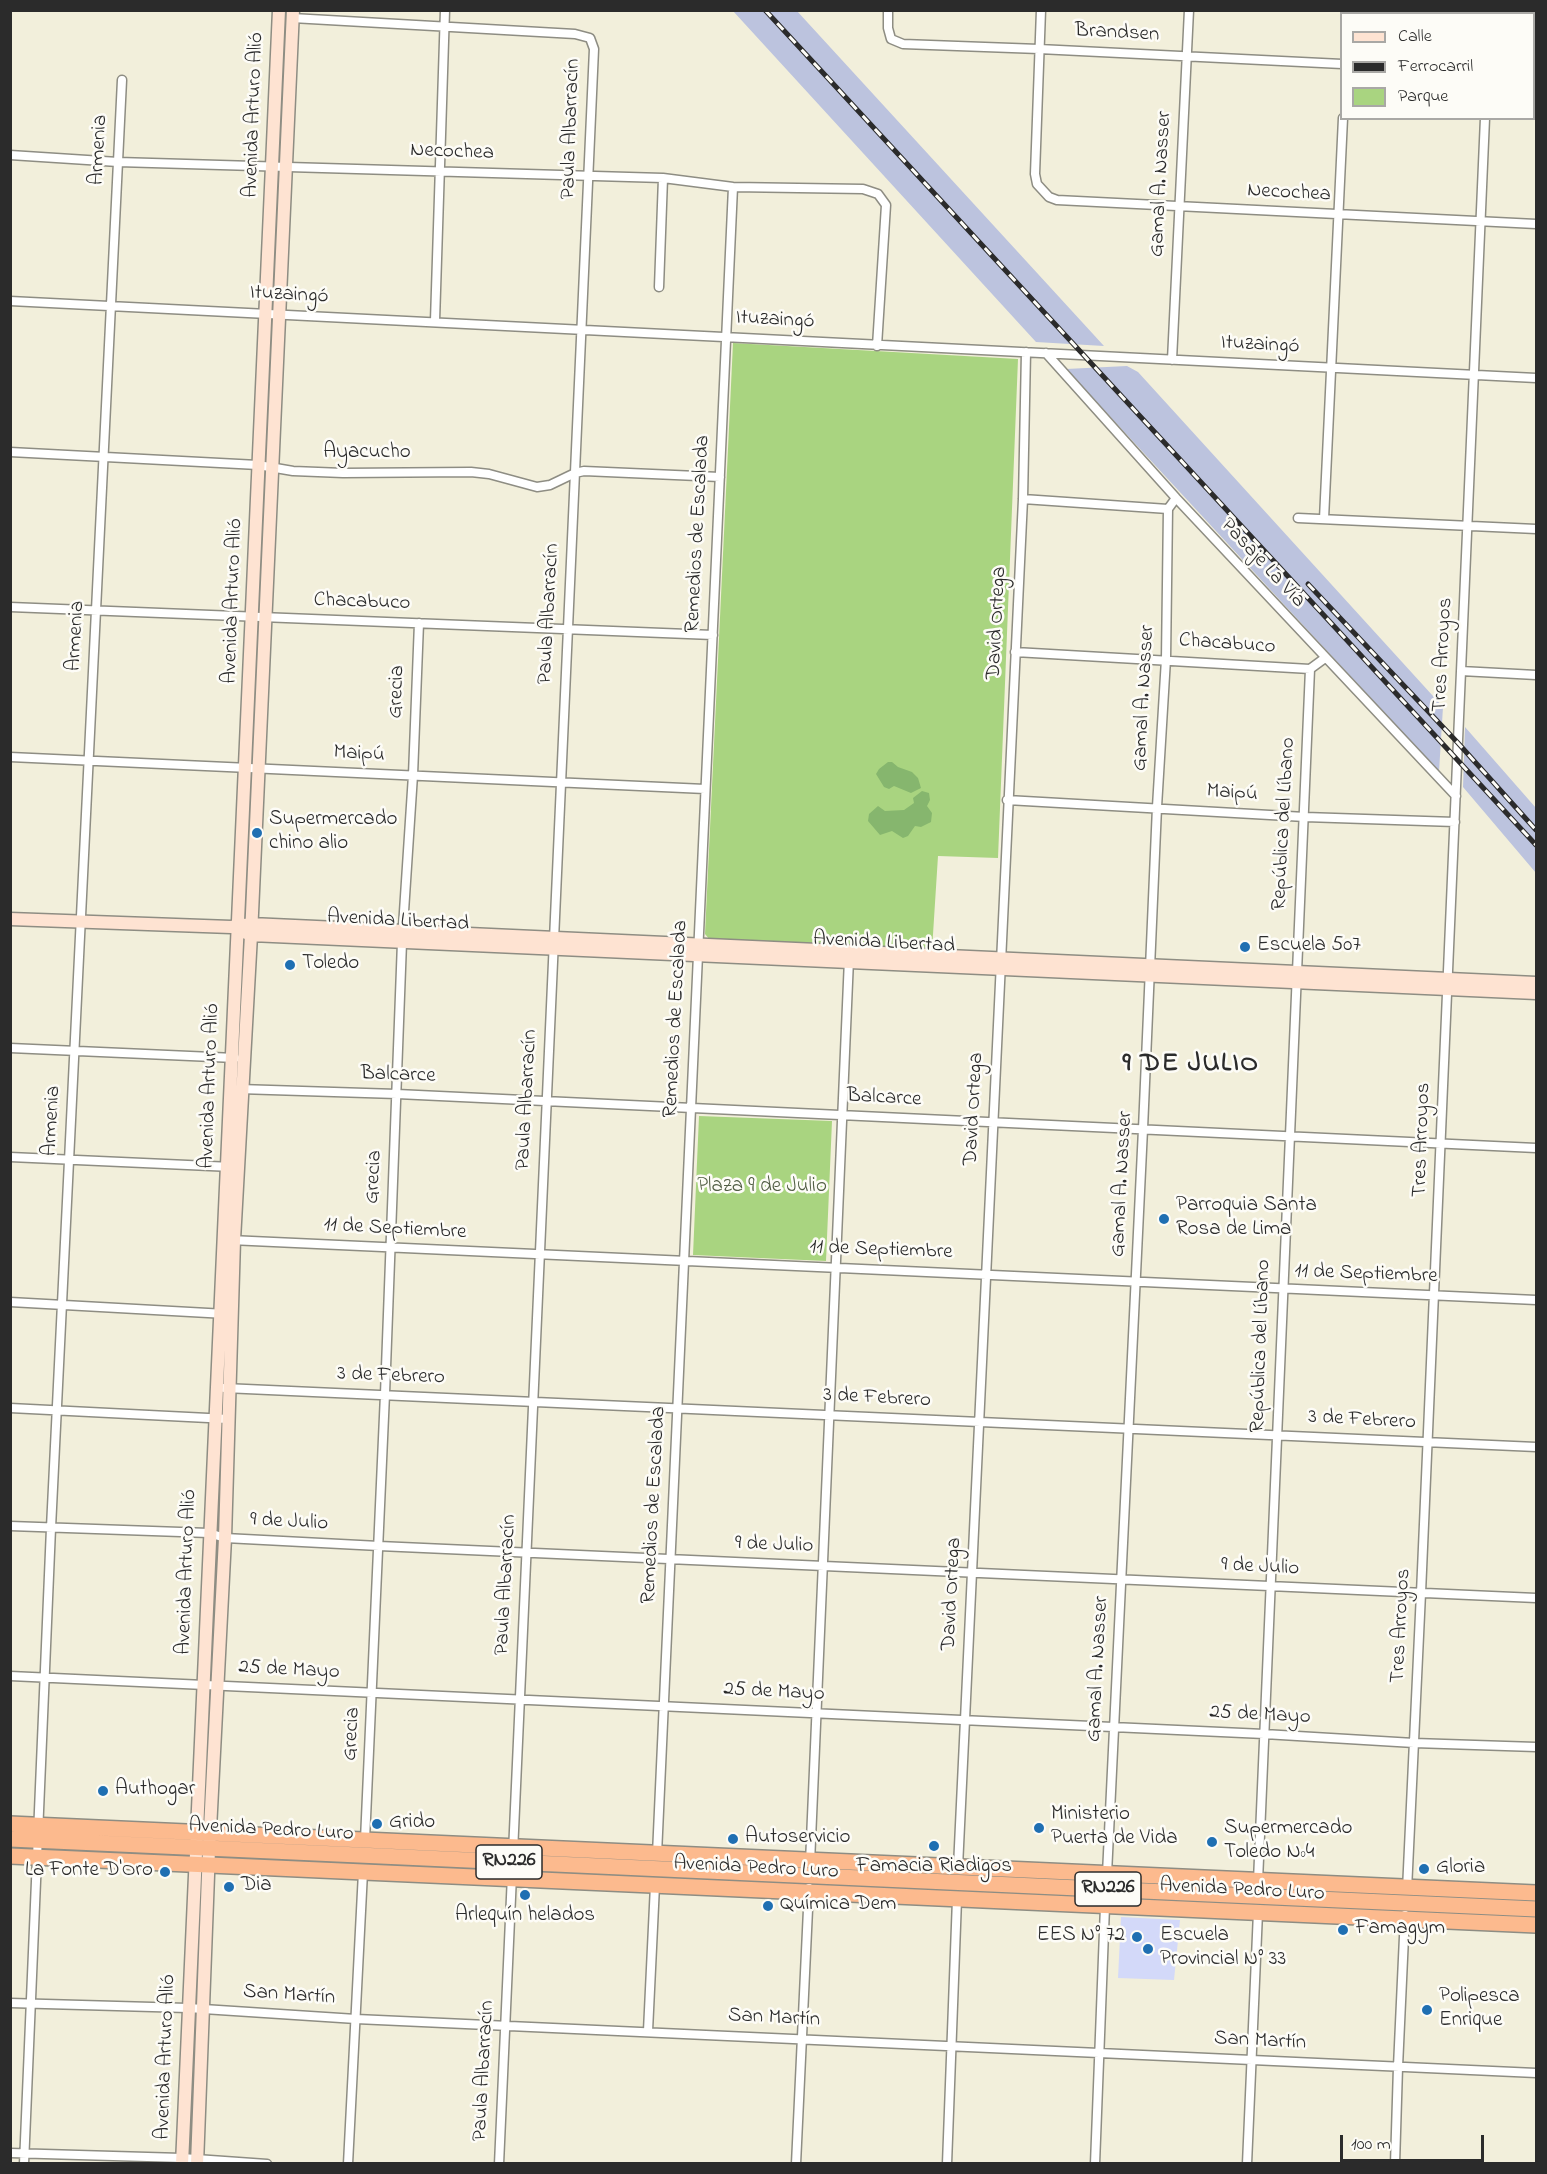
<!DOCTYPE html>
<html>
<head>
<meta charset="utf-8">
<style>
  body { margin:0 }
  #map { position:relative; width:1547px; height:2174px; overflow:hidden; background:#f2efdb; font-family:"Indie Flower",sans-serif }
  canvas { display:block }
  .frame { position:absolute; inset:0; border:12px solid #2b2b2b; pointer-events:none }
  .legend { position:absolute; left:1340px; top:12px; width:195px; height:108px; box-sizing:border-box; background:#fdfcf7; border:2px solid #a9a8a5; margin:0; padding:8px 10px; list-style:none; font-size:18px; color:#2b2b2b }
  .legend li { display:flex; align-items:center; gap:12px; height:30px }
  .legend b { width:30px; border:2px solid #a9a8a5 }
  .scale { position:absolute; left:1340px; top:2135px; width:144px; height:27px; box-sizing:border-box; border:3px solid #2b2b2b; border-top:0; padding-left:8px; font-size:18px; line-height:21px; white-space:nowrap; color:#2b2b2b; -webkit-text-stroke:4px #fdfcf7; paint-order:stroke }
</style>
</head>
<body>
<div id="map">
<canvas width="1547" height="2174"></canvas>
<div class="frame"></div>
<ul class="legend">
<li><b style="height:8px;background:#fee3d2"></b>Calle</li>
<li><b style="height:8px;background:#2b2b2b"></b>Ferrocarril</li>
<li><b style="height:16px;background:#a9d480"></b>Parque</li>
</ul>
<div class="scale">100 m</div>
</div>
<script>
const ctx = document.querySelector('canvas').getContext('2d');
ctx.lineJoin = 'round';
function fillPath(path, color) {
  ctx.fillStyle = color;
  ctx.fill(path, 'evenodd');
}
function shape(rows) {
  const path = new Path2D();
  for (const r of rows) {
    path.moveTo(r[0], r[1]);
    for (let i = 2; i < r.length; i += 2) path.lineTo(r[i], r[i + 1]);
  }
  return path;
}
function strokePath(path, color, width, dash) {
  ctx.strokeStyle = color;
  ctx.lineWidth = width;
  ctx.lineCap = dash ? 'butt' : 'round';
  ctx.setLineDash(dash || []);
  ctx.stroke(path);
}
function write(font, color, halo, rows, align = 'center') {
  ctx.font = font + ' "Indie Flower",sans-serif';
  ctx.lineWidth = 5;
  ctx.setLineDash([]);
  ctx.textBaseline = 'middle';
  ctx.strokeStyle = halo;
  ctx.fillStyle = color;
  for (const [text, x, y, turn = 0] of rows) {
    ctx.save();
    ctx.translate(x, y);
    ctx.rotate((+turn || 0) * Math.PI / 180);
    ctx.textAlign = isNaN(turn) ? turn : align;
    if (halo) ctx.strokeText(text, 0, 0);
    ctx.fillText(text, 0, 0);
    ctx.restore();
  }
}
fillPath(shape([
  [1121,1917,1180,1920,1174,1980,1118,1978]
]), '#d3d9f9');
fillPath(shape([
  [733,11,797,11,1104,346,1036,342],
  [1127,366,1138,372,1443,707,1439,772,1066,369],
  [1465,727,1536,808,1536,873,1463,787]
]), '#bcc3de');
fillPath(shape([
  [733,343,1018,359,998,858,938,856,932,950,710,940,705,934],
  [699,1116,832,1121,826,1261,693,1255]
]), '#a9d480');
fillPath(shape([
  [888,762,892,762,898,767,912,772,918,778,921,788,911,793,894,786,889,789,884,787,876,774,879,769],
  [922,791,929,793,930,800,927,806,932,813,931,822,921,827,915,826,908,836,903,838,892,831,880,835,868,821,869,814,878,806,885,811,904,810,914,803,913,798]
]), '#86b66e');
const street = shape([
  [888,10,888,28,891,39,903,44,1039,49,1342,64],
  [1041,10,1035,174,1037,184,1049,197,1057,200,1536,224],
  [1347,14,1347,10],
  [1490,14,1490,10],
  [292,18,575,34,590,38,594,49,499,2164],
  [10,155,118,162,663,178,733,187,863,189,878,194,886,205,877,346],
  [659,287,663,178],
  [10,301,1536,378],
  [435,321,445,10],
  [1046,353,1176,498,1456,796],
  [1172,360,1189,10],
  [10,452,258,465,293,471,343,473,471,472,489,474,537,487,550,485,575,473,584,471,720,477],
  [1023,499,1168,509],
  [1298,518,1536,529],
  [1324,519,1343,118],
  [10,607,713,635],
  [1015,652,1310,669,1325,658],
  [1461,671,1536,675],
  [10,757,705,789],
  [1007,800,1305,817,1455,822],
  [10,1048,235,1058],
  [239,1089,397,1094,1536,1148],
  [10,1157,232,1167],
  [230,1240,1536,1300],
  [10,1302,226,1314],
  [224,1388,1536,1447],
  [10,1408,228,1419],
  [10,1526,209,1533,225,1538,379,1546,1536,1598],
  [10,1676,1264,1734,1414,1743,1536,1747],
  [365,1840,385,1394,402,942,413,775,419,623],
  [657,1854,733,187],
  [810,1863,849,959],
  [958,1867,1023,499,1026,352],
  [1107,1874,1143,1129,1157,807,1166,659,1168,509,1176,498],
  [1258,1881,1310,669],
  [1407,1890,1421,1593,1485,118],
  [10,2003,188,2008,356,2019,1536,2073],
  [648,2031,655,1885],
  [10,2153,182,2158,267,2164],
  [24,2164,51,1528,122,80],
  [348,2164,363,1872],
  [796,2164,809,1888],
  [947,2164,957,1899],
  [1095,2164,1105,1906],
  [1247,2164,1258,1912],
  [1395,2164,1398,2067,1405,1915]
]);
const secondary = shape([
  [10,919,231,927,251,924,1536,983],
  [246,933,251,935,1536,993],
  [182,2164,279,10],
  [197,2164,209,1849,225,1538,234,1240,251,935,293,10]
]);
const highway = shape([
  [10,1824,1536,1893],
  [10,1839,1536,1909],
  [10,1856,1536,1925]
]);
strokePath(street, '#8e8d83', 11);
strokePath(secondary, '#8e8d83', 15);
strokePath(highway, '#8e8d83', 18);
strokePath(street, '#fff', 8);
strokePath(secondary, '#fee3d2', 12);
strokePath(highway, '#fcba8e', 15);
const rail = shape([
  [765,10,1536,845],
  [1308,584,1458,743,1536,830]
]);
strokePath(rail, '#2b2b2b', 5);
strokePath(rail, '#fdfcf7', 3, [9]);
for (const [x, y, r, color] of [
  [257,833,6,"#1f6fb2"],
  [1245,947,6,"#1f6fb2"],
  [290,965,6,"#1f6fb2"],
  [1164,1219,6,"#1f6fb2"],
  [103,1791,6,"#1f6fb2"],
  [377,1824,6,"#1f6fb2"],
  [1039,1828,6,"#1f6fb2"],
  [733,1839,6,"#1f6fb2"],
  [1212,1842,6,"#1f6fb2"],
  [934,1846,6,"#1f6fb2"],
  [1424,1869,6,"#1f6fb2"],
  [165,1872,6,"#1f6fb2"],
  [229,1887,6,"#1f6fb2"],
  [525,1895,6,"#1f6fb2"],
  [768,1906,6,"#1f6fb2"],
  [1343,1930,6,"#1f6fb2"],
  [1137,1937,6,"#1f6fb2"],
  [1148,1949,6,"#1f6fb2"],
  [1427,2010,6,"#1f6fb2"]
]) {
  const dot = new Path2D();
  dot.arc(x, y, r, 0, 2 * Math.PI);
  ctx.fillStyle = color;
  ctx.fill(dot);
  strokePath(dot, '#fdfcf7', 2);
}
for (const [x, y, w] of [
  [509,1862,66],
  [1108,1889,66]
]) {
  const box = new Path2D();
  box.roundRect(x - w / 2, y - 17, w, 34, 4.5);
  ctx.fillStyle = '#fdfcf7';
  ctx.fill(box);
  strokePath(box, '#2b2b2b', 1.5);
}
write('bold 20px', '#2b2b2b', null, [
  ["RN226",509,1862],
  ["RN226",1108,1889]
]);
write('21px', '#2b2b2b', '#fdfcf7', [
  ["Brandsen",1117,34,3],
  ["Avenida Arturo Alió",255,115,-88],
  ["Paula Albarracín",572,129,-88],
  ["Armenia",100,150,-87],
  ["Necochea",452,153,2],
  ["Gamal A. Nasser",1162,184,-87],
  ["Necochea",1289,194,3],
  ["Ituzaingó",289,296,3],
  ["Ituzaingó",775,321,3],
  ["Ituzaingó",1260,346,3],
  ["Ayacucho",367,454],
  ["Remedios de Escalada",699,534,-87],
  ["Pasaje La Vía",1262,564,47],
  ["Avenida Arturo Alió",234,601,-88],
  ["Chacabuco",362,603,2],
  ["Paula Albarracín",550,614,-87],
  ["David Ortega",998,623,-87],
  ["Armenia",77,636,-87],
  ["Chacabuco",1227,645,4],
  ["Tres Arroyos",1444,655,-87],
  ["Grecia",398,692,-88],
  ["Gamal A. Nasser",1145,698,-87],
  ["Maipú",359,755,3],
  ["Maipú",1232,794,4],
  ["República del Líbano",1285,824,-87],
  ["Avenida Libertad",398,922,3],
  ["Avenida Libertad",884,944,3],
  ["Remedios de Escalada",677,1019,-87],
  ["Balcarce",398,1076,2],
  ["Avenida Arturo Alió",211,1086,-88],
  ["Balcarce",884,1099,3],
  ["Paula Albarracín",528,1100,-87],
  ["David Ortega",975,1109,-87],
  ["Armenia",53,1121,-87],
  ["Tres Arroyos",1423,1140,-88],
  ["Grecia",375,1177,-87],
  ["Gamal A. Nasser",1123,1184,-87],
  ["11 de Septiembre",395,1230,3],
  ["11 de Septiembre",881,1251,2],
  ["11 de Septiembre",1366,1275,2],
  ["República del Líbano",1262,1346,-88],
  ["3 de Febrero",391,1377,2],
  ["3 de Febrero",877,1399,3],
  ["3 de Febrero",1362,1421,3],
  ["Remedios de Escalada",655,1505,-87],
  ["9 de Julio",289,1523,3],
  ["9 de Julio",774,1546,2],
  ["9 de Julio",1260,1568,3],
  ["Avenida Arturo Alió",188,1572,-88],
  ["Paula Albarracín",507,1585,-87],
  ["David Ortega",953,1594,-87],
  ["Tres Arroyos",1402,1626,-87],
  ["Gamal A. Nasser",1099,1669,-87],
  ["25 de Mayo",289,1671,3],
  ["25 de Mayo",774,1693,3],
  ["25 de Mayo",1260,1716,3],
  ["Grecia",353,1734,-87],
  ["Avenida Pedro Luro",271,1831,3],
  ["Avenida Pedro Luro",756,1869,3],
  ["Avenida Pedro Luro",1242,1891,3],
  ["San Martín",289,1996,4],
  ["San Martín",774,2019,3],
  ["San Martín",1260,2042,3],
  ["Avenida Arturo Alió",167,2057,-88],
  ["Paula Albarracín",485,2071,-87]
]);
write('21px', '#2b2b2b', '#fdfcf7', [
  ["Supermercado",269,821],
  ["chino alio",269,845],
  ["Escuela 507",1257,947],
  ["Toledo",302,965],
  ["Parroquia Santa",1176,1207],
  ["Rosa de Lima",1176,1231],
  ["Authogar",115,1791],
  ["Ministerio",1051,1816],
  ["Puerta de Vida",1051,1840],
  ["Grido",389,1824],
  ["Supermercado",1224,1830],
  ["Toledo Nº4",1224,1854],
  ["Autoservicio",745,1839],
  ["Famacia Riadigos",934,1868,"center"],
  ["Gloria",1436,1869],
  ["La Fonte D'Oro",153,1872,"right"],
  ["Dia",241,1887],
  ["Química Dem",780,1906],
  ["Arlequín helados",525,1917,"center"],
  ["Famagym",1355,1930],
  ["EES N° 72",1125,1937,"right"],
  ["Escuela",1160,1937],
  ["Provincial N° 33",1160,1961],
  ["Polipesca",1439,1998],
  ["Enrique",1439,2022]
], 'left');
write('21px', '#515e44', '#fdfcf7', [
  ["Plaza 9 de Julio",762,1188]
]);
ctx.letterSpacing = '1.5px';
write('bold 27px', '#2b2b2b', '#fdfcf7', [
  ["9 DE JULIO",1191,1066]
]);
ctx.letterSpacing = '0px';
</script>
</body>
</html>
